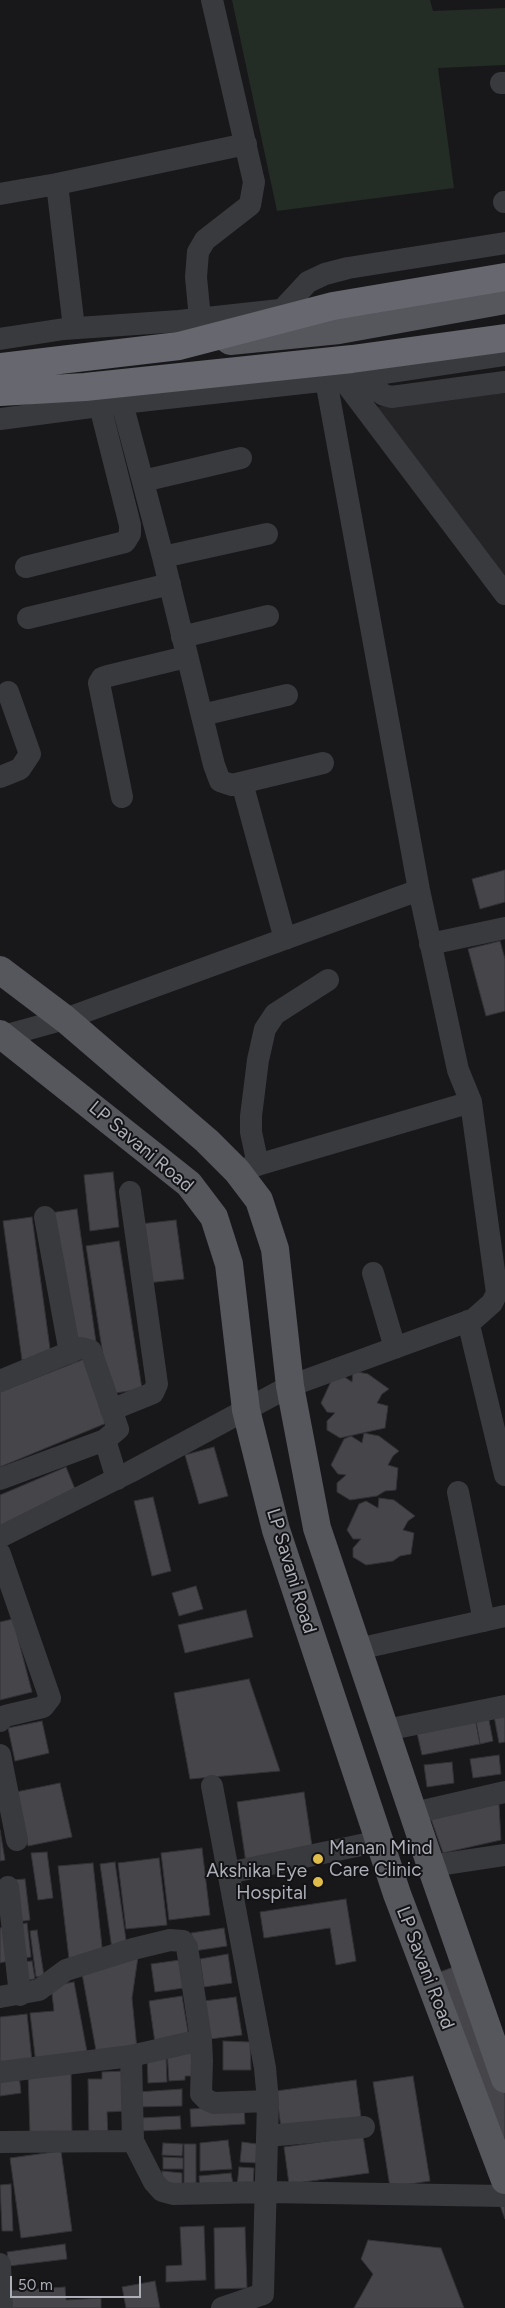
<!DOCTYPE html>
<html>
<head>
<meta charset="utf-8">
<style>
  body { margin:0 }
  #map { position:relative; width:505px; height:2308px; overflow:hidden; background:#18181a; font-family:Figtree,sans-serif }
  canvas { display:block }
  .scale { position:absolute; left:10px; top:2276px; width:131px; height:22px; box-sizing:border-box; border:2px solid #acaeb8; border-top:0; padding-left:6px; font-size:15px; line-height:18px; white-space:nowrap; color:#acaeb8; -webkit-text-stroke:4px #131315; paint-order:stroke }
</style>
</head>
<body>
<div id="map">
<canvas width="505" height="2308"></canvas>
<div class="scale">50 m</div>
</div>
<script>
const ctx = document.querySelector('canvas').getContext('2d');
ctx.lineJoin = 'round';
function fillPath(path, color) {
  ctx.fillStyle = color;
  ctx.fill(path, 'evenodd');
}
function shape(rows) {
  const path = new Path2D();
  for (const r of rows) {
    path.moveTo(r[0], r[1]);
    for (let i = 2; i < r.length; i += 2) path.lineTo(r[i], r[i + 1]);
  }
  return path;
}
function strokePath(path, color, width, dash) {
  ctx.strokeStyle = color;
  ctx.lineWidth = width;
  ctx.lineCap = dash ? 'butt' : 'round';
  ctx.setLineDash(dash || []);
  ctx.stroke(path);
}
function write(font, color, halo, rows, align = 'center') {
  ctx.font = font + ' Figtree,sans-serif';
  ctx.lineWidth = 4;
  ctx.setLineDash([]);
  ctx.textBaseline = 'middle';
  ctx.strokeStyle = halo;
  ctx.fillStyle = color;
  for (const [text, x, y, turn = 0] of rows) {
    ctx.save();
    ctx.translate(x, y);
    ctx.rotate((+turn || 0) * Math.PI / 180);
    ctx.textAlign = isNaN(turn) ? turn : align;
    if (halo) ctx.strokeText(text, 0, 0);
    ctx.fillText(text, 0, 0);
    ctx.restore();
  }
}
fillPath(shape([
  [505,393,505,594,365,408]
]), '#242427');
fillPath(shape([
  [232,0,430,0,433,11,505,8,505,65,438,68,454,188,277,211]
]), '#242c26');
const building = shape([
  [505,870,505,902,480,909,472,879,505,870],
  [500,941,505,959,505,1011,486,1016,468,949,500,941],
  [113,1172,119,1227,90,1231,84,1175,113,1172],
  [77,1209,96,1342,70,1346,50,1213,77,1209],
  [32,1217,51,1356,22,1360,3,1221,32,1217],
  [176,1220,184,1279,147,1283,140,1224,176,1220],
  [119,1241,142,1389,109,1394,86,1246,119,1241],
  [84,1359,109,1422,0,1467,0,1392,84,1359],
  [353,1371,368,1374,389,1389,382,1394,377,1403,388,1406,385,1428,340,1438,327,1430,327,1421,335,1413,327,1412,321,1403,333,1377,340,1374,352,1382,353,1371],
  [364,1433,379,1436,399,1451,393,1456,388,1465,398,1468,396,1490,385,1491,377,1496,350,1500,337,1492,337,1483,346,1475,338,1474,331,1465,344,1439,351,1436,362,1443,364,1433],
  [214,1447,228,1496,199,1504,185,1455,214,1447],
  [66,1467,77,1494,0,1527,0,1495,66,1467],
  [153,1497,171,1571,152,1576,134,1501,153,1497],
  [379,1498,394,1500,415,1516,408,1521,403,1530,414,1533,411,1554,400,1556,393,1561,366,1565,353,1557,353,1548,361,1539,353,1539,347,1530,359,1504,366,1501,378,1508,379,1498],
  [196,1586,203,1609,179,1616,172,1593,196,1586],
  [246,1610,253,1637,185,1653,178,1625,246,1610],
  [13,1619,32,1692,0,1700,0,1622,13,1619],
  [249,1679,280,1771,190,1779,174,1693,249,1679],
  [488,1715,493,1741,480,1744,475,1718,488,1715],
  [494,1716,505,1716,505,1742,499,1743,494,1716],
  [42,1721,49,1753,15,1761,8,1728,42,1721],
  [476,1721,480,1744,422,1755,417,1733,476,1721],
  [499,1755,501,1774,473,1778,470,1759,499,1755],
  [452,1762,454,1783,427,1787,424,1765,452,1762],
  [60,1783,72,1837,28,1846,16,1792,60,1783],
  [304,1792,313,1853,246,1863,237,1802,304,1792],
  [497,1802,499,1805,501,1840,443,1853,431,1819,497,1802],
  [0,1830,5,1860,0,1861,0,1830],
  [202,1848,210,1915,169,1920,161,1853,202,1848],
  [47,1852,53,1898,38,1900,31,1853,47,1852],
  [159,1858,167,1925,126,1929,118,1863,159,1858],
  [115,1862,127,1947,112,1949,100,1864,115,1862],
  [93,1863,103,1956,69,1959,58,1866,93,1863],
  [25,1879,30,1920,17,1922,12,1880,25,1879],
  [346,1899,356,1961,336,1965,330,1928,264,1938,260,1912,346,1899],
  [27,1923,31,1957,21,1958,17,1925,27,1923],
  [5,1927,12,1960,0,1963,0,1928,5,1927],
  [224,1928,227,1946,194,1951,191,1933,224,1928],
  [37,1930,44,1976,36,1977,30,1931,37,1930],
  [228,1954,232,1983,204,1987,200,1959,228,1954],
  [138,1957,132,1998,137,2049,97,2056,81,1968,138,1957],
  [180,1960,184,1988,155,1992,151,1964,180,1960],
  [472,1960,505,2048,505,2219,416,1981,472,1960],
  [32,1961,35,1979,26,1980,23,1962,32,1961],
  [74,1982,88,2057,36,2064,30,2013,54,2011,51,1986,74,1982],
  [182,1996,189,2038,155,2043,149,2001,182,1996],
  [236,1997,242,2035,210,2039,204,2001,236,1997],
  [27,2014,32,2061,0,2064,0,2017,27,2014],
  [223,2041,250,2042,251,2070,223,2070,223,2041],
  [196,2049,198,2076,185,2076,185,2080,169,2081,167,2050,196,2049],
  [147,2055,166,2055,167,2082,148,2083,147,2055],
  [71,2070,72,2133,30,2134,28,2072,71,2070],
  [125,2071,126,2111,107,2112,108,2137,89,2138,88,2079,102,2079,102,2072,125,2071],
  [19,2074,21,2093,0,2096,0,2076,19,2074],
  [413,2076,430,2181,390,2187,373,2082,413,2076],
  [356,2080,361,2117,281,2128,276,2091,356,2080],
  [182,2089,182,2106,138,2107,137,2092,182,2089],
  [244,2106,245,2124,191,2127,190,2109,244,2106],
  [180,2116,181,2129,141,2131,140,2118,180,2116],
  [363,2136,369,2173,289,2184,284,2147,363,2136],
  [228,2140,232,2169,200,2171,200,2143,228,2140],
  [242,2142,257,2144,256,2163,240,2162,242,2142],
  [163,2143,183,2144,182,2156,162,2155,163,2143],
  [184,2144,196,2144,196,2188,184,2188,184,2144],
  [61,2151,72,2231,21,2238,10,2158,61,2151],
  [163,2157,183,2158,183,2169,163,2169,163,2157],
  [239,2167,254,2168,253,2188,237,2187,239,2167],
  [162,2171,182,2173,182,2188,162,2187,162,2171],
  [231,2173,234,2189,200,2190,199,2176,231,2173],
  [11,2184,13,2231,2,2231,0,2185,11,2184],
  [204,2226,206,2280,166,2282,166,2266,182,2265,180,2227,204,2226],
  [245,2227,247,2288,215,2289,214,2228,245,2227],
  [368,2240,441,2248,464,2308,354,2308,373,2274,361,2259,368,2240],
  [65,2244,67,2259,9,2266,7,2252,65,2244],
  [155,2281,160,2308,126,2308,122,2287,155,2281],
  [65,2287,66,2300,101,2298,101,2308,11,2308,9,2291,65,2287]
]);
fillPath(building, '#45454a');
strokePath(building, '#333236', 1);
strokePath(shape([
  [501,83,505,83],
  [57,184,74,328],
  [0,194,57,184,246,144],
  [504,202,505,202],
  [282,310,308,282,325,274,348,268,505,243],
  [200,319,196,277,198,252,205,240,250,205,254,182,212,0],
  [0,339,64,329,179,321,280,310],
  [357,377,384,395,391,397,505,382],
  [342,378,505,594],
  [326,380,419,890],
  [122,403,163,557,214,765,220,781,232,785,323,763],
  [0,419,122,403,357,377,505,355],
  [143,481,241,458],
  [163,557,267,534],
  [26,567,125,542,130,534,130,525,100,406],
  [28,618,170,584],
  [182,637,268,616],
  [202,715,287,695],
  [0,777,20,769,30,754,8,692],
  [242,783,285,939],
  [122,797,99,683,102,678,108,676,186,657],
  [430,944,505,928],
  [0,1037,65,1019,419,890,458,1070,471,1102,497,1293,492,1303,474,1319,290,1386,130,1472,0,1537],
  [258,1165,251,1132,251,1116,258,1060,265,1029,275,1014,328,980],
  [237,1171,471,1102],
  [45,1217,70,1353],
  [373,1273,395,1348],
  [468,1321,505,1475],
  [0,1381,80,1348,85,1349,91,1351,118,1429,105,1440,0,1479],
  [111,1410,153,1393,157,1384,130,1192],
  [105,1440,117,1479],
  [458,1492,484,1621],
  [0,1554,50,1698,43,1707,5,1716,0,1721],
  [358,1649,505,1616],
  [386,1730,505,1706],
  [0,1755,17,1840],
  [212,1786,265,2068,268,2101,263,2294,222,2308],
  [414,1813,505,1792],
  [431,1866,505,1855],
  [228,1873,380,1841],
  [8,1887,20,1995],
  [0,1997,39,1990,66,1970,133,1949,170,1940,183,1941,187,1947,201,2040,202,2061,201,2094,207,2100,214,2103,268,2101],
  [0,2072,131,2056,201,2040],
  [268,2136,364,2127],
  [133,2141,154,2182,162,2191,173,2194,266,2192,505,2196],
  [0,2142,133,2141,131,2056],
  [0,2264,2,2308]
]), '#393a3e', 22);
strokePath(shape([
  [230,341,339,330,505,300],
  [0,970,65,1019,207,1141,237,1171,259,1200,275,1249,290,1386,317,1528,431,1866,505,2079],
  [0,1034,189,1184,214,1217,229,1264,246,1410,276,1530,397,1894,505,2180]
]), '#56575d', 28);
strokePath(shape([
  [0,367,179,346,333,306,505,277],
  [0,392,85,387,352,359,505,338]
]), '#66676f', 28);
for (const [x, y, r, color] of [
  [318,1859,6,"#e0bc4a"],
  [318,1882,6,"#e0bc4a"]
]) {
  const dot = new Path2D();
  dot.arc(x, y, r, 0, 2 * Math.PI);
  ctx.fillStyle = color;
  ctx.fill(dot);
  strokePath(dot, '#131315', 2);
}
write('19px', '#acaeb8', '#131315', [
  ["LP Savani Road",141,1147,40],
  ["LP Savani Road",291,1571,73],
  ["LP Savani Road",425,1968,69]
]);
write('19px', '#acaeb8', '#131315', [
  ["Manan Mind",329,1848],
  ["Care Clinic",329,1870],
  ["Akshika Eye",307,1871,"right"],
  ["Hospital",307,1893,"right"]
], 'left');
</script>
</body>
</html>
